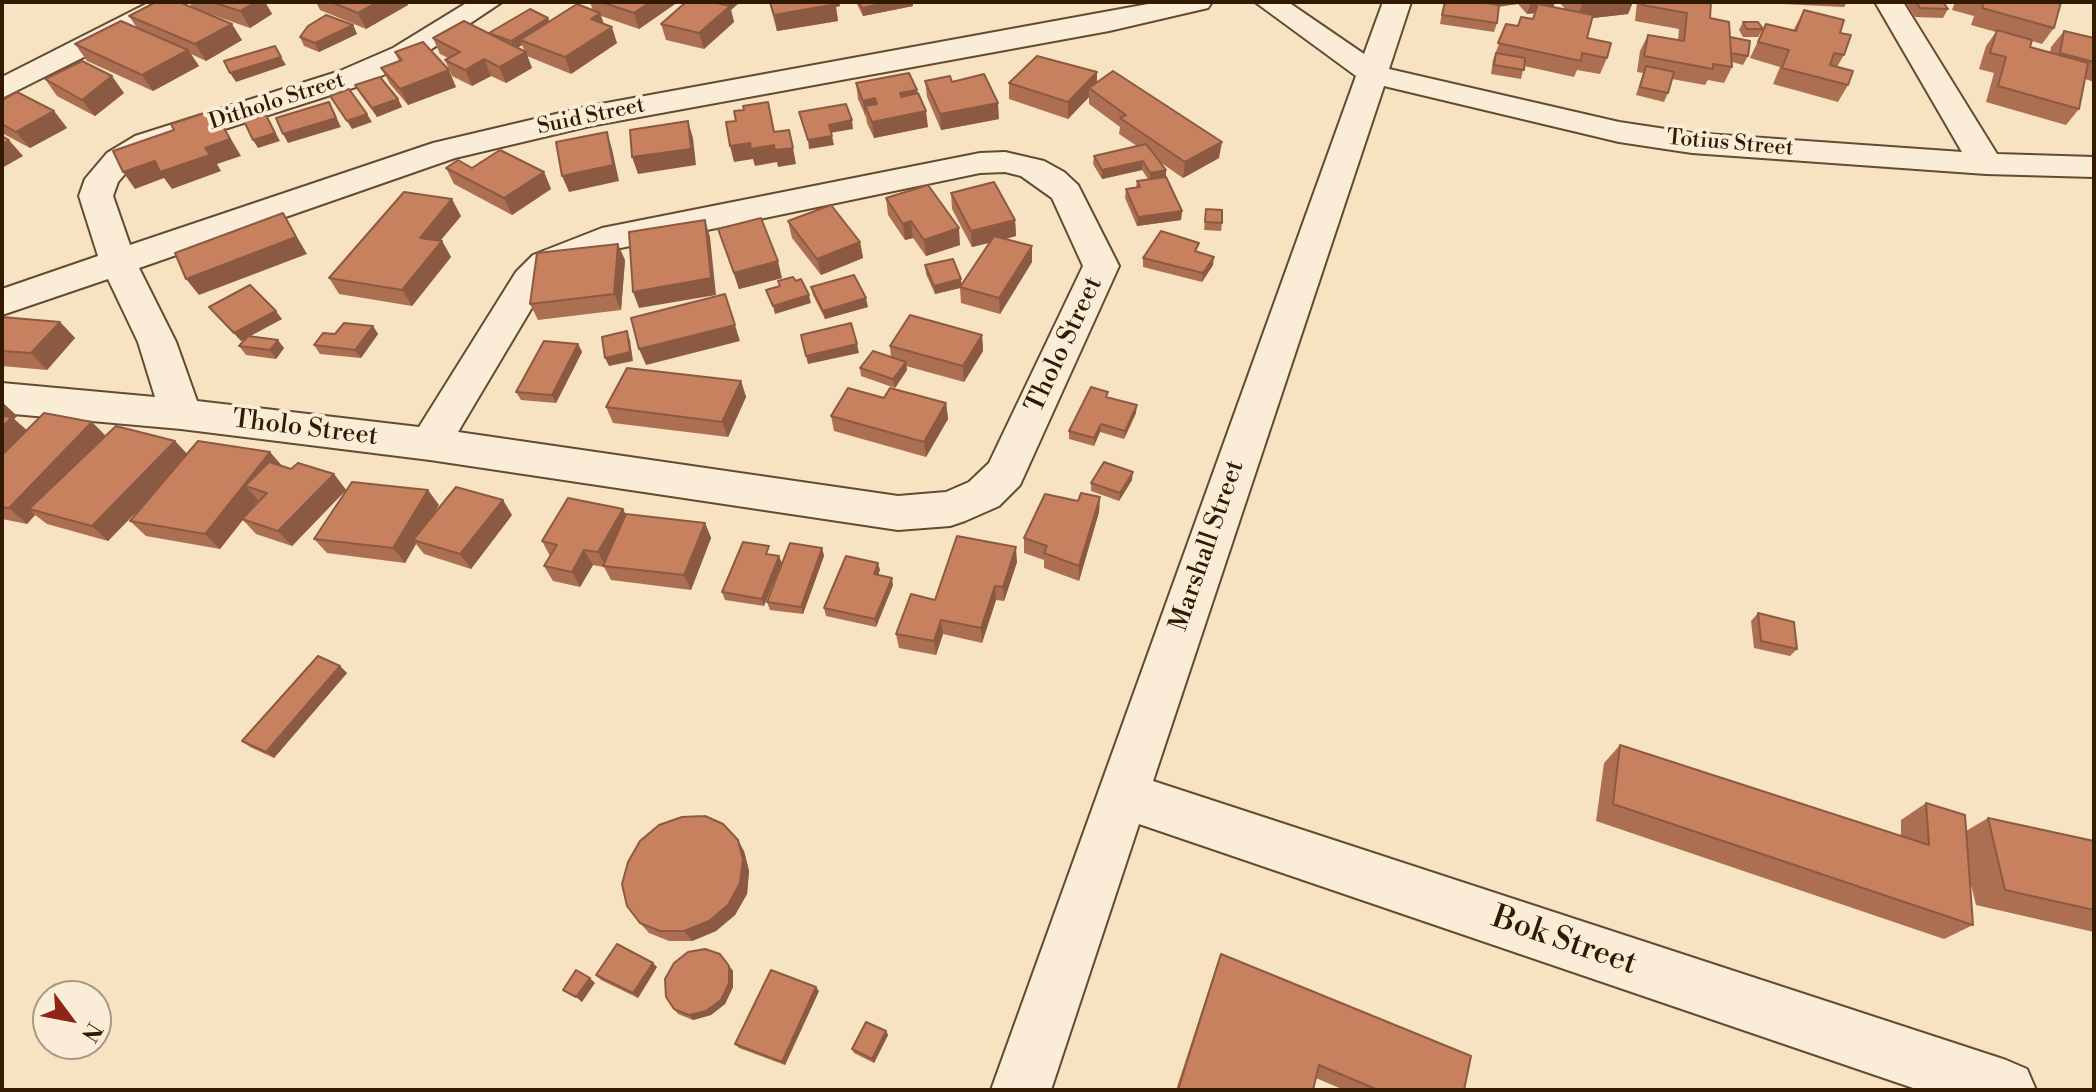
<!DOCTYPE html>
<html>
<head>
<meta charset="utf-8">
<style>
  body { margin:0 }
  #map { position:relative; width:2096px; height:1092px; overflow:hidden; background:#f7e2c2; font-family:"Libre Bodoni",serif }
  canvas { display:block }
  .frame { position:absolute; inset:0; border:4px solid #311a00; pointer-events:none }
  .north { position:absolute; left:32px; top:980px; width:80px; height:80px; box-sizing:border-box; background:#faecd7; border:2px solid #aa9881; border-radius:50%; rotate:122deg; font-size:22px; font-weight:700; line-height:32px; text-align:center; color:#311a00 }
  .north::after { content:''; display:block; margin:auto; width:28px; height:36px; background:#8f2418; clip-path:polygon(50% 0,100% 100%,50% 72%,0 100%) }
</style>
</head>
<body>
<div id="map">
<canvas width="2096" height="1092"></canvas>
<div class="frame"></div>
<div class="north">N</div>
</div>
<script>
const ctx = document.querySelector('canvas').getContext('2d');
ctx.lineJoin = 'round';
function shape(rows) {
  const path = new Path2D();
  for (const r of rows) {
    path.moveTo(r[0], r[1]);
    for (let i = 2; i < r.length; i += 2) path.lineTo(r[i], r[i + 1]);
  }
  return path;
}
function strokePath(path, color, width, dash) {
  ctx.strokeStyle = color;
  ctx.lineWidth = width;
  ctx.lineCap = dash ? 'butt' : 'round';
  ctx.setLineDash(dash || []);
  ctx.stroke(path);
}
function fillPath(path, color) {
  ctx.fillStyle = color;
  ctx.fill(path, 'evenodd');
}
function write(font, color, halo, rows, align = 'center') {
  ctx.font = font + ' "Libre Bodoni",serif';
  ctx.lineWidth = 8;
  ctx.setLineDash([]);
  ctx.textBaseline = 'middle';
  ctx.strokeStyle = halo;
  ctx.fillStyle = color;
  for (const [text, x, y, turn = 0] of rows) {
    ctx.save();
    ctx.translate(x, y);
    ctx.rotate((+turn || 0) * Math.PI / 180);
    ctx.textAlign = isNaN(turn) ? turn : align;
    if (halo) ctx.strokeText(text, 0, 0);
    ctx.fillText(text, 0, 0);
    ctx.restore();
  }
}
const minor = shape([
  [150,2,186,2,182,8,2,98,2,77,150,2],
  [468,2,502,2,415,60,362,85,159,150,131,167,118,182,113,196,130,245,433,143,590,106,1159,2,1212,2,1208,8,1109,31,590,126,455,158,139,268,176,342,197,401,419,427,516,272,533,255,602,228,980,153,1005,152,1044,161,1064,172,1078,185,1119,266,1020,485,999,506,965,521,950,526,898,530,430,460,181,429,2,413,2,383,155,397,138,342,108,279,2,315,2,289,98,256,79,196,85,179,107,153,135,136,340,71,393,48,468,2],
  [1005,172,1021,176,1052,198,1083,266,989,463,969,482,946,492,898,496,458,432,543,289,559,271,611,250,980,173,1005,172],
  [1255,2,1288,2,1364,54,1383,2,1411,2,1389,69,1619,122,1692,133,1962,152,1875,2,1903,2,1997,154,2094,157,2094,177,1986,174,1692,153,1619,142,1384,86,1153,781,2006,1060,2027,1069,2036,1090,1919,1090,1139,824,1051,1090,991,1090,1356,76,1255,2]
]);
strokePath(minor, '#624c30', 4);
fillPath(minor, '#faecd7');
fillPath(shape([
  [189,2,265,2,272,14,250,28,204,12,242,40,206,61,191,54,199,66,153,91,87,61,75,44,137,28,129,16,192,7],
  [316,2,407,2,408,5,366,29,320,10],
  [590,2,675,2,675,4,639,29,601,16,604,24,617,43,571,74,527,56,532,68,506,83,491,76,472,86,452,76,445,60,448,58,440,54,433,38,489,34,548,18,549,22,593,11],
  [522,45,525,52,517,48],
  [686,2,740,2,731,10,734,22,704,49,666,40,661,24],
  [769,2,839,2,840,6,836,7,838,21,777,31],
  [856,2,912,2,913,6,863,16],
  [1444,2,1495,5,1493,2,1555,2,1553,7,1566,10,1559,2,1633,2,1628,14,1592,18,1587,38,1607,58,1600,74,1577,70,1574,77,1524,66,1521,79,1491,74,1493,60,1506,24,1518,26,1533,19,1535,13,1527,14,1518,4,1499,6,1497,23,1494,32,1440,24],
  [1637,2,1711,2,1710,18,1730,37,1748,56,1743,65,1732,62,1732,67,1724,83,1708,80,1705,85,1672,79,1668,93,1664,102,1636,95,1643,73,1637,72,1640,51,1648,35,1678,40,1679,29,1635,21],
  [1783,2,1847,2,1844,7,1783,4],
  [1909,2,1943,2,1948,9,1943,18,1915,17,1907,5],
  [1955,2,2061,2,2054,28,2042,44,2032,41,2030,47,2050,53,2051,47,2064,31,2094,38,2094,82,2085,79,2079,109,2066,125,1986,102,1994,73,1979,69,1986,46,1996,32,1971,25,1974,16,1952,10],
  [1804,10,1840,33,1844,55,1837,67,1848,85,1838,102,1773,84,1780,67,1750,58,1766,24,1793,31],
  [1743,22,1763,29,1758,37,1743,37,1739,30],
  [353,25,357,34,319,52,304,46,300,37],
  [395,52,456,87,408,105,390,84,381,68,399,61],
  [45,79,124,93,95,116,57,96],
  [925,81,952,82,999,119,941,130,927,97],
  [1097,82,1219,158,1183,178,1160,162,1182,211,1181,220,1137,226,1125,198,1126,189,1136,188,1137,181,1148,179,1142,170,1102,179,1093,164,1094,156,1137,146,1119,134,1120,127,1089,104,1089,97,1068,119,1009,99,1009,83],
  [856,83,917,93,928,127,874,138,867,123,866,117,858,99],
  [355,85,398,99,402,107,377,117,360,94],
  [2,100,54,111,67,128,30,148,2,133],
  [446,168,472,168,544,172,551,189,512,215,454,184],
  [951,193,1015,220,1016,236,1006,239,1032,246,1032,262,1000,314,961,303,960,288,935,294,926,274,925,265,962,284,989,243,972,247,952,209],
  [886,198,960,245,926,256,913,238,905,240,888,215],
  [1206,209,1222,223,1221,231,1204,230],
  [461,216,440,241,442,241,451,257,412,306,339,294,329,278],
  [788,221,860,242,863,258,821,275,792,238],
  [718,229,782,278,739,289],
  [1198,252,1213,265,1202,282,1143,267,1143,258],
  [625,260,621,310,538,320,530,304],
  [811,287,868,307,825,319,813,295],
  [209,307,282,319,250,336,284,348,276,359,246,355,239,346,245,339,241,341],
  [2,317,60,322,75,338,47,370,2,366],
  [373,326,378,334,361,358,320,354,314,345],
  [982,335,983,351,964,382,906,366,907,370,895,388,861,376,860,368,891,357,890,346],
  [578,344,582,352,556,403,521,400,516,392],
  [741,381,746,397,728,437,613,423,606,407],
  [884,398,946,403,948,419,926,457,834,431,831,416],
  [1108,398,1136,413,1124,439,1100,432,1094,446,1069,439,1069,431],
  [2,402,17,416,14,419,26,430,175,441,187,454,270,452,282,466,291,469,334,474,346,490,292,546,256,534,243,520,220,549,146,536,130,521,142,506,108,541,47,524,35,515,27,524,2,519],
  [1132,480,1119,501,1091,491,1091,483],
  [1100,497,1099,512,1079,581,1044,568,1044,560,1024,553,1024,538,1078,501],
  [439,505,432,516,512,515,471,569,424,554,416,544,405,563,327,553,314,539],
  [623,509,626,515,705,523,711,538,691,590,611,580,604,567,593,565,580,587,553,581,544,566,550,556,542,541],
  [822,548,824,556,803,614,770,610,767,602],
  [771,554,764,606,725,600,722,592],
  [1017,562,1004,601,996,600,982,643,943,634,936,655,899,648,896,634,935,600],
  [880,570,878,575,893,585,876,627,826,616,824,608],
  [1758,613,1797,649,1790,656,1754,648,1751,621],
  [340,666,347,673,274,758,250,747,242,741],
  [1620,745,1901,836,1901,820,1926,803,1966,831,1988,818,2094,841,2094,932,1976,905,1969,877,1973,925,1944,939,1596,821,1604,763],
  [744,851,749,871,747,894,735,915,716,931,692,941,669,941,649,933,640,923],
  [720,954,733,971,733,987,725,1004,711,1015,693,1020,678,1014,674,1009],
  [1221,954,1464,1090,1344,1090,1316,1078,1313,1090,1176,1090,1216,967],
  [657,967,638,998,601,980,596,975],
  [819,991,785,1065,739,1048,735,1044],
  [886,1031,888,1035,874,1063,854,1053,852,1049]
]), '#ac6f52');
fillPath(shape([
  [256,2,265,2,272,14,250,28,240,11],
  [377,2,407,2,408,5,366,29,358,13],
  [650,2,675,2,675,4,639,29,634,13],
  [728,2,740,2,731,10,734,22,704,49,699,33,728,8],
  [832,2,839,2,840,6,836,7,838,21,777,31,774,15],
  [890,2,912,2,913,6,863,16,862,8],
  [1499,2,1519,2,1518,4,1497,7],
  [1531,2,1555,2,1552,11,1527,14],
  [1583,2,1633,2,1628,14,1576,20],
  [600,13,606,30,591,19],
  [548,18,551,26,520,40,522,45,514,50,511,41],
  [232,24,242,40,206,61,195,44],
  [353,25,357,34,319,52,315,43],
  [612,27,617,43,571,74,565,57],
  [188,50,199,66,153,91,142,75],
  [526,52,532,68,506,83,499,67],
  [281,57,286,65,236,82,230,73],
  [484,59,491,76,472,86,465,70],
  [449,70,456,87,408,105,400,89],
  [1097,72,1097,89,1089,88,1089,97,1068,119,1068,102],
  [112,76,124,93,95,116,82,100],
  [917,90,919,107,902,110,900,93],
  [875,98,878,115,865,106,865,117,863,101],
  [398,99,402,107,377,117,372,108],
  [329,102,341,127,288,143,283,134],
  [998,103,999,119,941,130,940,114],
  [214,110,241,156,217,164,221,171,172,189,164,178,135,189,123,172,155,161,205,148],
  [54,111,67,128,30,148,16,132],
  [926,111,928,127,874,138,872,122],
  [367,114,372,122,352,129,347,121],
  [266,115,280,141,258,148,253,140],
  [852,120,853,129,830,133,829,125],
  [688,121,693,138,696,165,638,174,632,157],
  [607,132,612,149,619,181,569,192,562,176],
  [832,136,834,145,809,149,808,140],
  [9,140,23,156,2,168,2,144],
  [1222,142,1219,158,1183,178,1185,162],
  [750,143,793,148,796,164,778,167,777,162,755,166,753,159,734,162,730,146],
  [1143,161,1142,170,1102,179,1102,170],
  [1166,170,1166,178,1150,182,1150,173],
  [544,172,551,189,512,215,504,198],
  [452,199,461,216,429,254,420,238],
  [1182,211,1181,220,1137,226,1138,217],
  [283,213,307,254,199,295,186,279],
  [705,220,710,237,716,295,639,308,633,292],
  [1015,220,1016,236,972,247,971,231],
  [911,221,913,238,905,240,903,224],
  [959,228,960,245,926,256,924,240],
  [442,241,451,257,412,306,402,290],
  [860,242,863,258,821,275,817,259],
  [618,244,625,260,621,310,614,294],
  [1032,246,1032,262,1000,314,999,298],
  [1214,257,1213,265,1202,282,1203,273],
  [778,261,782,278,739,289,734,273],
  [961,279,962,288,960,287,960,288,935,294,934,286],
  [809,295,811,303,775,314,773,306],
  [866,298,868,307,825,319,823,311],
  [276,311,282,319,241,341,234,333],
  [60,322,75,338,47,370,31,353],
  [735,325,740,341,646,365,639,349],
  [373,326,378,334,361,358,355,350],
  [627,331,630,340,633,361,609,366,605,358],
  [982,335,983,351,964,382,963,366],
  [278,340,284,348,276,359,270,350],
  [578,344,582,352,556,403,552,395],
  [857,344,859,353,808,364,806,356],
  [906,362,907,370,895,388,893,379],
  [741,381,746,397,728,437,722,422],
  [2,402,17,416,14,419,29,432,2,463],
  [946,403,948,419,926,457,924,442],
  [1137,405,1136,413,1124,439,1125,431],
  [92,422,108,438,29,509,35,515,27,524,9,508],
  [1101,424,1100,432,1094,446,1094,438],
  [175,441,190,457,108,541,92,526],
  [270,452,283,467,245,486,258,500,220,549,205,534],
  [1133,472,1132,480,1119,501,1120,493],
  [334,474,346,490,292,546,278,531],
  [428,490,439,505,418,541,413,540,416,544,405,563,393,548],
  [1100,497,1099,512,1079,581,1079,566],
  [503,500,512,515,471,569,460,554],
  [623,509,630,524,606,567,598,552],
  [705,523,711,538,691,590,684,575],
  [1016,547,1017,562,1004,601,1003,587],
  [822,548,824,556,803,614,801,607],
  [584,550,593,565,580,587,572,572],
  [779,556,782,563,764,606,762,599],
  [878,563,880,570,875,582,874,574],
  [892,578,893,585,876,627,875,619],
  [995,586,996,600,982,643,981,628],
  [941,620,943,634,936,655,934,641],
  [340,666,347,673,274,758,266,752],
  [738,840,744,851,749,871,747,894,735,915,716,931,692,941,684,931],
  [653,963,657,967,638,998,633,993],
  [729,966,733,971,733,987,725,1004,711,1015,693,1020,689,1015],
  [590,978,595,983,582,1002,576,997],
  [816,987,819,991,785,1065,782,1062],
  [886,1031,888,1035,874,1063,872,1059]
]), '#8c5a42');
const building = shape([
  [156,2,179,2,232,24,195,44,129,16,156,2],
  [212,2,256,2,240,11,212,2],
  [331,2,377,2,358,13,331,2],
  [601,2,650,2,634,13,601,2],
  [686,2,712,2,730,6,699,33,661,24,686,2],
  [770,2,835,2,836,4,774,15,770,2],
  [859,2,890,2,862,8,859,2],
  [1445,2,1478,2,1499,5,1497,23,1442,15,1445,2],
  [1642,2,1711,2,1710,18,1729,22,1732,67,1713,64,1713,69,1644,56,1648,35,1684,41,1687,13,1642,5,1642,2],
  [1916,2,1943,2,1948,9,1920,8,1916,2],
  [1984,2,2061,2,2054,28,1982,8,1984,2],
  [577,4,600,13,591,19,612,27,565,57,520,40,577,4],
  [1538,4,1593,15,1587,38,1611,43,1607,58,1582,53,1581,61,1498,43,1506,24,1518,26,1521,17,1533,19,1538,4],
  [530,9,548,18,511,41,489,33,530,9],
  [1804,10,1844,20,1840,33,1851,35,1844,55,1834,53,1830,65,1853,71,1848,85,1782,68,1789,50,1758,42,1766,24,1796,31,1804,10],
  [326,15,353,25,315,43,300,37,308,26,326,15],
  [121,21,188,50,142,75,75,44,121,21],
  [464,21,526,52,499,67,484,59,465,70,445,60,460,52,433,38,464,21],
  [1743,22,1758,22,1763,29,1747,29,1743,22],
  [1997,30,2032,40,2030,47,2088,63,2079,109,1998,86,2006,57,1990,53,1997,30],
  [2064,31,2094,38,2094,62,2060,53,2064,31],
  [1730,37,1750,41,1748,56,1731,53,1730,37],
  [423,42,449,70,400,89,381,68,402,60,395,52,423,42],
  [275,46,281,57,230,73,224,61,275,46],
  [1496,53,1525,58,1524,70,1494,65,1496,53],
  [1037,56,1097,72,1068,102,1009,83,1037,56],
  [82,61,112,76,82,100,45,79,82,61],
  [1646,66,1674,72,1668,93,1640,87,1646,66],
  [1113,71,1222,142,1185,162,1120,118,1126,115,1089,88,1113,71],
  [909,73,917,90,900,93,901,97,918,93,926,111,872,122,865,106,877,104,875,98,863,101,856,83,909,73],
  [984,74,998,103,940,114,925,81,950,76,952,82,984,74],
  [380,77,398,99,372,108,355,85,380,77],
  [349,89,367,114,347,121,330,96,349,89],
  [17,92,54,111,16,132,2,124,2,100,17,92],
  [329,102,336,118,283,134,276,118,329,102],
  [768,102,774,132,789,130,793,148,775,150,774,145,751,149,750,143,730,146,726,122,736,121,734,111,744,110,743,106,768,102],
  [846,104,852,120,829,125,832,136,808,140,799,112,846,104],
  [214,110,230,139,205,148,210,155,160,172,155,161,123,172,113,151,174,130,171,124,214,110],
  [266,115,275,133,253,140,244,121,266,115],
  [688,121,691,149,632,157,630,130,688,121],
  [607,132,613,165,562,176,556,142,607,132],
  [2,136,9,140,2,144,2,136],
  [1146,144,1166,170,1150,173,1143,161,1102,170,1094,156,1146,144],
  [500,150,544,172,504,198,446,168,458,160,472,168,500,150],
  [1166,177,1182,211,1138,217,1126,189,1140,187,1137,181,1166,177],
  [994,182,1015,220,971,231,951,193,994,182],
  [928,185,959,228,924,240,911,221,903,224,886,198,928,185],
  [404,192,452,199,420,238,442,241,402,290,329,278,404,192],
  [831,205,860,242,817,259,788,221,831,205],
  [1206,209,1222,210,1222,223,1205,222,1206,209],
  [283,213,296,237,186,279,175,253,283,213],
  [761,218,778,261,734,273,718,229,761,218],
  [705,220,711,278,633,292,629,232,705,220],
  [1161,231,1199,243,1195,251,1214,257,1203,273,1143,258,1161,231],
  [994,236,1032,246,999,298,960,287,994,236],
  [618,244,614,294,530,304,537,253,618,244],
  [953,259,961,279,934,286,925,265,953,259],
  [854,275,866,298,823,311,811,287,854,275],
  [793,277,796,281,801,279,809,295,773,306,766,290,780,286,778,281,793,277],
  [250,285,276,311,234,333,209,307,250,285],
  [725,294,735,325,639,349,631,318,725,294],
  [910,315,982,335,963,366,890,346,910,315],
  [2,317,60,322,31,353,2,351,2,317],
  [344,323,373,326,355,350,314,345,323,333,335,334,344,323],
  [851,323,857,344,806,356,801,335,851,323],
  [627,331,630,352,605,358,602,337,627,331],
  [248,336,278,340,270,350,239,346,248,336],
  [544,341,578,344,552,395,516,392,544,341],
  [873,351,906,362,893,379,860,368,873,351],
  [627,368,741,381,722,422,606,407,627,368],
  [1091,387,1108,392,1106,397,1137,405,1125,431,1101,424,1094,438,1069,431,1091,387],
  [848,388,884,398,890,388,946,403,924,442,831,416,848,388],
  [44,413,92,422,9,508,2,507,2,455,44,413],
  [2,416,12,417,2,427,2,416],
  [116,426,175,441,92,526,29,509,116,426],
  [198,441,270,452,205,534,130,521,198,441],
  [269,462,291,469,298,463,334,474,278,531,242,519,267,493,245,486,269,462],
  [1104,462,1133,472,1120,493,1091,483,1104,462],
  [352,482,428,490,393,548,314,539,352,482],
  [456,487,503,500,460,554,413,540,456,487],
  [1081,493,1100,497,1079,566,1044,553,1047,546,1024,538,1045,494,1078,501,1081,493],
  [568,498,623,509,598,552,584,550,572,572,544,566,557,545,542,541,568,498],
  [626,514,705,523,684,575,603,566,626,514],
  [957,536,1016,547,1003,587,995,586,981,628,941,620,934,641,896,634,911,594,935,600,957,536],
  [743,542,769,546,766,554,779,556,762,599,722,592,743,542],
  [790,543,822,548,801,607,767,602,790,543],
  [846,556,878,563,874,574,892,578,875,619,824,608,846,556],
  [1758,613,1794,622,1797,649,1761,641,1758,613],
  [318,656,340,666,266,752,242,741,318,656],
  [1620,745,1929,845,1926,803,1965,815,1973,925,1613,804,1620,745],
  [705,816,723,824,738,840,743,860,740,883,728,905,709,921,684,931,660,931,640,923,627,906,622,884,628,862,640,841,659,825,682,817,705,816],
  [1988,818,2094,841,2094,910,2005,890,1988,818],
  [617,944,653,963,633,993,596,975,617,944],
  [705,949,720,954,729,966,729,983,721,1000,706,1011,689,1015,674,1009,666,997,665,979,674,963,688,952,705,949],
  [1221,954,1471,1056,1464,1090,1378,1090,1319,1065,1313,1090,1178,1090,1221,954],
  [576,970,590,978,576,997,563,990,576,970],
  [771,970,816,987,782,1062,735,1044,771,970],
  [866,1022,886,1031,872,1059,852,1049,866,1022]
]);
fillPath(building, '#c8815f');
strokePath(building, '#8c5a42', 2);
write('22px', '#311a00', '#faecd7', [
  ["Ditholo Street",277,102,-18],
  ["Suid Street",591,117,-12],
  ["Totius Street",1730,144,5]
]);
write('26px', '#311a00', '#faecd7', [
  ["Tholo Street",1065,345,-65],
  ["Tholo Street",305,429,7],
  ["Marshall Street",1208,546,-71]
]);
write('32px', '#311a00', '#faecd7', [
  ["Bok Street",1564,942,19]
]);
</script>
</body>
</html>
